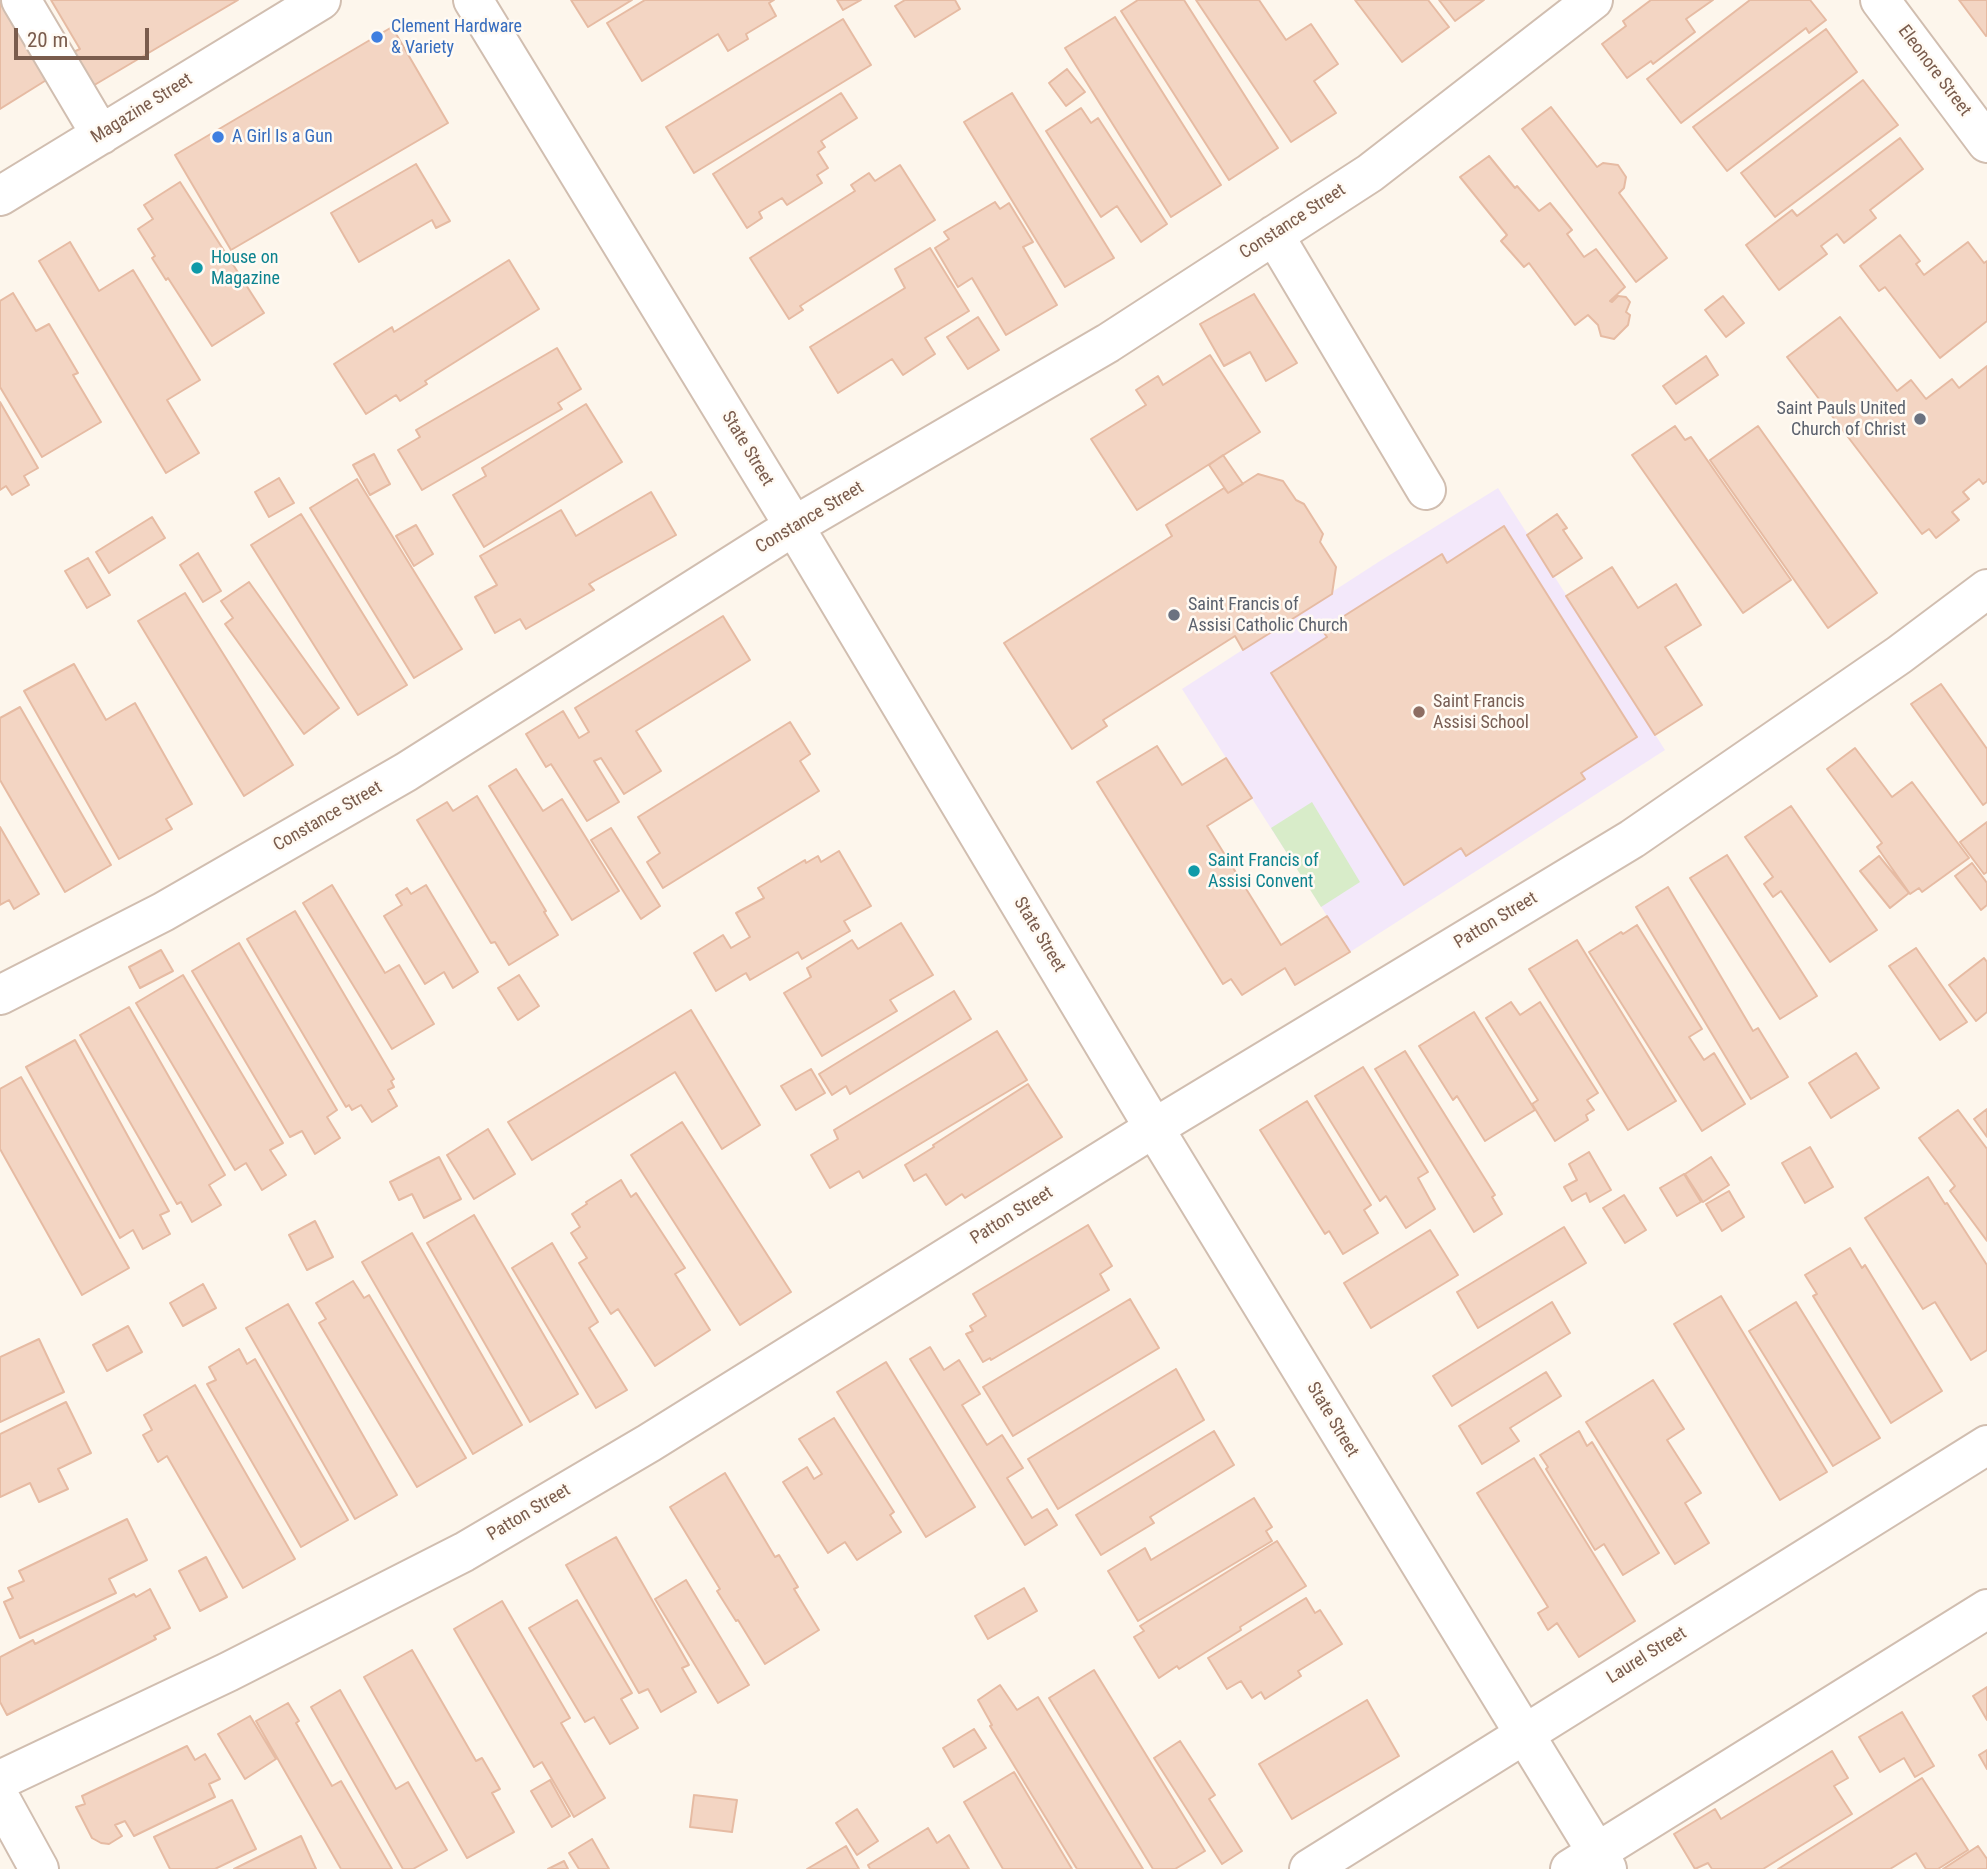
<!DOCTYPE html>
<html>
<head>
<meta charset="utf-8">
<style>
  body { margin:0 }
  #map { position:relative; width:1987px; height:1869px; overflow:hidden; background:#fdf6ec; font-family:"Roboto Condensed",sans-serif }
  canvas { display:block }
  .scale { position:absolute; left:14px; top:28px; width:135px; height:32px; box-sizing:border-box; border:4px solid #7a5c4d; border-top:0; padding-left:9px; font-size:21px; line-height:24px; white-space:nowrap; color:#7a5c4d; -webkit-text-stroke:5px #fffaf3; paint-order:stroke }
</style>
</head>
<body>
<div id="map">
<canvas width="1987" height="1869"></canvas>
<div class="scale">20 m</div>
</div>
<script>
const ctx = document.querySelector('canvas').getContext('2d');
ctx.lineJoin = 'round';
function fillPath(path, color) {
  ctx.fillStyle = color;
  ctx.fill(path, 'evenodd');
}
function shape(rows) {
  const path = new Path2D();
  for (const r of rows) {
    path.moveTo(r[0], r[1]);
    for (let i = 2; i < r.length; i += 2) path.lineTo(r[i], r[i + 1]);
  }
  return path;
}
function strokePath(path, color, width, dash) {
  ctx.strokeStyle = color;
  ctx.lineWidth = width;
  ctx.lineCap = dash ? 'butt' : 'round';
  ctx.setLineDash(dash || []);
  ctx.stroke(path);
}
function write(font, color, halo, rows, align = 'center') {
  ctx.font = font + ' "Roboto Condensed",sans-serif';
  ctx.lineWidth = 5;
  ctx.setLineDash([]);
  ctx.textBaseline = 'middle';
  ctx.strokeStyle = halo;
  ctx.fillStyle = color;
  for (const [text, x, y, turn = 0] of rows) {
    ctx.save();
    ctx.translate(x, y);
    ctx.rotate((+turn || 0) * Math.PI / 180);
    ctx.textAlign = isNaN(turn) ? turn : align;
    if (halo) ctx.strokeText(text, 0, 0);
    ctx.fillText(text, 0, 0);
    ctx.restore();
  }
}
fillPath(shape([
  [1498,488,1665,750,1350,952,1182,689,1380,561]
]), '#f3e8fa');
fillPath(shape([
  [1312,802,1360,882,1321,907,1271,828]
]), '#d8ecc9');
const building = shape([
  [51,0,238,0,91,87,71,53,80,49,51,0],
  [571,0,632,0,588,27,571,0],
  [645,0,774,0,769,3,776,16,746,34,748,39,728,51,718,34,642,81,607,23,645,0],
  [837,0,861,0,843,10,837,0],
  [905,0,955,0,960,9,915,37,895,6,905,0],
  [1138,0,1184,0,1278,148,1229,180,1121,11,1138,0],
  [1196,0,1259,0,1286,40,1311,24,1338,64,1314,81,1336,113,1291,142,1196,0],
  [1355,0,1428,0,1449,27,1402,62,1355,0],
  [1439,0,1484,0,1455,21,1439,0],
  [1651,0,1713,0,1686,19,1695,32,1653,64,1651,61,1627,78,1602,44,1626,26,1623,21,1651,0],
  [1750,0,1810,0,1826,20,1809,33,1806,28,1681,123,1647,79,1750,0],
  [1959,0,1987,0,1987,35,1986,36,1959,0],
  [0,2,48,79,0,109,0,2],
  [1115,17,1221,185,1171,217,1065,48,1115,17],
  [843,19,871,65,694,173,666,127,843,19],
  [392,27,448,123,231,250,175,155,392,27],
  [1826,29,1857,72,1727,171,1693,127,1826,29],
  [1067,69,1085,92,1066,106,1049,83,1067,69],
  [1863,80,1898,125,1775,217,1741,173,1863,80],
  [841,93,857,118,821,141,825,147,818,152,828,168,817,175,822,183,787,205,782,198,759,212,762,218,747,228,713,174,841,93],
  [1012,93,1114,258,1065,287,964,122,1012,93],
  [1551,107,1597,167,1603,163,1618,165,1626,177,1624,188,1619,193,1667,258,1636,282,1522,129,1551,107],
  [1081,108,1091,123,1098,118,1167,224,1141,242,1117,206,1101,217,1046,131,1081,108],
  [1900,138,1923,169,1870,210,1876,218,1844,243,1837,234,1821,246,1827,254,1779,290,1746,245,1792,210,1797,216,1900,138],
  [1489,156,1515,188,1517,186,1539,211,1550,203,1572,230,1567,234,1584,257,1596,249,1625,287,1610,301,1612,302,1618,296,1626,297,1630,302,1626,312,1630,315,1628,325,1614,339,1601,336,1598,325,1588,315,1575,325,1529,263,1524,267,1501,241,1507,235,1460,177,1489,156],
  [416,164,450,221,436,228,432,220,359,262,331,213,416,164],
  [900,165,935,220,800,306,803,310,789,319,750,258,855,191,851,185,869,173,875,181,900,165],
  [180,182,264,313,212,346,168,278,166,280,152,258,155,256,138,229,153,219,144,205,180,182],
  [995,202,1000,209,1009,203,1033,242,1023,247,1057,305,1006,335,972,278,958,287,935,248,949,239,944,232,995,202],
  [1900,235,1920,261,1916,264,1924,275,1968,242,1984,263,1987,261,1987,321,1940,358,1885,287,1879,291,1860,266,1900,235],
  [70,242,99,291,133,270,200,380,167,400,199,453,166,473,39,261,70,242],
  [930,248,969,311,925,338,935,354,903,375,892,359,838,393,810,347,905,288,895,269,930,248],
  [509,260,539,309,425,381,427,384,400,401,396,395,366,414,334,364,392,327,394,332,509,260],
  [13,293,36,331,49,324,78,373,73,375,101,422,42,457,0,387,0,301,13,293],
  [1254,294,1297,363,1266,381,1250,352,1224,366,1200,324,1254,294],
  [1723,296,1744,323,1726,337,1705,310,1723,296],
  [978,317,999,350,968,369,947,337,978,317],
  [1840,317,1897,391,1911,380,1926,399,1952,379,1959,388,1987,366,1987,481,1983,484,1979,479,1963,492,1969,499,1952,512,1959,520,1936,538,1929,529,1922,534,1787,357,1840,317],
  [557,348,581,389,558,403,562,409,422,490,398,450,420,437,416,430,557,348],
  [1210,355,1260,432,1137,510,1091,439,1146,405,1136,390,1158,376,1163,385,1210,355],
  [1706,356,1718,375,1676,404,1663,386,1706,356],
  [0,402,38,468,24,476,29,485,12,495,6,486,0,490,0,402],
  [586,404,622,462,484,547,453,495,486,476,482,468,586,404],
  [1675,426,1685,440,1691,437,1791,580,1743,613,1632,455,1675,426],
  [1758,426,1877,593,1828,628,1710,460,1758,426],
  [374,454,390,484,370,495,353,465,374,454],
  [1223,455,1243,484,1228,493,1209,465,1223,455],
  [1258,474,1283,481,1296,500,1304,504,1323,534,1320,542,1336,567,1332,594,1243,650,1235,636,1103,720,1107,726,1072,749,1004,643,1172,536,1166,525,1224,488,1228,493,1258,474],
  [279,478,294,503,269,517,255,492,279,478],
  [357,479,462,649,414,678,310,508,357,479],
  [651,492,676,535,589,584,594,590,526,629,520,619,495,633,475,597,497,585,480,556,561,510,576,536,651,492],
  [301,514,407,685,358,715,251,545,301,514],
  [1557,514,1567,528,1563,530,1582,558,1553,577,1527,535,1557,514],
  [152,517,165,538,109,573,96,552,152,517],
  [416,525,433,554,414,566,396,536,416,525],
  [1504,526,1637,737,1581,773,1585,779,1466,856,1461,848,1404,885,1271,673,1327,637,1322,630,1442,554,1447,563,1504,526],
  [198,553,221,591,203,602,180,565,198,553],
  [88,558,110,595,87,608,65,571,88,558],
  [1612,567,1638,608,1676,584,1701,625,1665,647,1702,705,1655,735,1566,596,1612,567],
  [249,582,339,708,304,734,225,624,233,618,221,601,249,582],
  [185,593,293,765,244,796,138,621,185,593],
  [723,616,750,660,636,731,661,771,624,794,601,758,594,761,619,802,587,821,551,764,546,767,526,734,563,711,579,738,589,732,575,708,723,616],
  [74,664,106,720,135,703,192,804,166,819,172,829,119,859,24,691,74,664],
  [1941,684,1987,749,1987,802,1983,805,1911,704,1941,684],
  [20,707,111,865,65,892,0,780,0,718,20,707],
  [790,722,810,754,800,761,819,791,663,888,647,862,660,853,638,817,790,722],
  [1157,746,1182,785,1226,758,1252,798,1207,826,1281,945,1327,916,1350,952,1295,985,1285,968,1242,995,1231,979,1223,984,1097,782,1157,746],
  [1855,748,1892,797,1912,782,1969,858,1922,892,1919,888,1910,894,1877,847,1882,843,1827,769,1855,748],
  [516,769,543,811,562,799,619,891,572,920,489,786,516,769],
  [477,796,546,911,544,912,558,935,509,965,495,942,491,943,417,820,447,802,453,811,477,796],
  [1791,806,1877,930,1830,962,1781,891,1773,897,1764,884,1773,877,1745,837,1791,806],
  [1987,822,1987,872,1984,874,1960,842,1987,822],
  [0,827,39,894,14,909,9,900,0,905,0,827],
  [611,828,660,906,641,919,591,840,611,828],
  [839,851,871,906,844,921,850,931,802,959,798,952,750,980,746,973,716,991,694,953,723,935,731,948,750,937,736,913,764,898,758,888,805,860,806,863,818,856,821,862,839,851],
  [1727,855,1817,996,1780,1019,1690,878,1727,855],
  [1879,856,1909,893,1890,908,1860,871,1879,856],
  [1972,863,1987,883,1987,905,1981,910,1955,876,1972,863],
  [332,885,385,973,399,965,434,1024,392,1049,303,903,332,885],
  [426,885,478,972,453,988,444,972,425,984,384,916,402,905,396,895,407,888,411,894,426,885],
  [1668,887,1753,1031,1758,1028,1788,1077,1751,1099,1636,907,1668,887],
  [295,911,394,1079,391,1081,394,1087,388,1090,397,1106,372,1122,361,1105,352,1110,349,1105,346,1107,247,939,295,911],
  [901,923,933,975,890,1000,897,1011,822,1056,784,993,811,977,807,968,852,940,858,949,901,923],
  [1637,925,1702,1029,1689,1037,1704,1060,1714,1053,1745,1104,1702,1131,1589,952,1621,932,1623,934,1637,925],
  [1577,940,1676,1101,1628,1130,1529,969,1577,940],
  [239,943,337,1110,327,1117,340,1138,315,1154,302,1131,290,1137,192,971,239,943],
  [1916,948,1967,1022,1940,1040,1889,966,1916,948],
  [161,950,173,971,140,988,129,967,161,950],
  [1984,958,1987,962,1987,1012,1976,1021,1949,985,1984,958],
  [183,975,283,1143,270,1150,286,1175,262,1190,246,1163,235,1170,136,1003,183,975],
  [519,975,539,1006,518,1020,498,988,519,975],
  [954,991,971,1019,850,1094,846,1086,832,1095,819,1074,954,991],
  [1511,1002,1520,1015,1540,1002,1598,1093,1587,1100,1594,1110,1586,1115,1588,1120,1555,1141,1532,1104,1538,1100,1486,1018,1511,1002],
  [129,1007,225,1175,209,1185,221,1205,192,1222,181,1202,177,1204,80,1035,129,1007],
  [691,1010,760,1125,722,1149,675,1072,532,1160,508,1122,691,1010],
  [1474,1012,1535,1110,1485,1141,1457,1096,1453,1100,1419,1046,1474,1012],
  [997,1031,1027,1080,863,1178,859,1171,830,1188,811,1155,838,1139,834,1130,997,1031],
  [75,1040,169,1211,160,1215,170,1234,143,1249,133,1230,120,1238,26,1067,75,1040],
  [1405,1051,1495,1195,1492,1197,1502,1214,1474,1232,1375,1069,1405,1051],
  [1856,1053,1879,1088,1831,1118,1809,1083,1856,1053],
  [1363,1067,1428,1172,1418,1178,1435,1209,1406,1228,1386,1196,1380,1201,1315,1096,1363,1067],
  [811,1069,825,1093,796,1110,781,1086,811,1069],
  [21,1077,129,1268,82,1295,0,1149,0,1089,21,1077],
  [1028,1084,1062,1137,965,1198,962,1194,946,1205,926,1174,914,1181,905,1165,934,1147,933,1145,1028,1084],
  [1307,1101,1371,1205,1364,1210,1378,1233,1343,1254,1329,1231,1325,1234,1260,1130,1307,1101],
  [1987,1109,1987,1137,1974,1119,1987,1109],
  [1958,1110,1987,1149,1987,1241,1950,1191,1955,1186,1919,1138,1958,1110],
  [682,1122,791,1292,740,1325,631,1155,682,1122],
  [488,1129,515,1174,474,1199,447,1155,488,1129],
  [1810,1147,1833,1187,1805,1203,1782,1163,1810,1147],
  [1589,1152,1611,1190,1590,1202,1586,1193,1572,1201,1564,1187,1577,1180,1569,1164,1589,1152],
  [439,1157,461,1199,424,1218,412,1194,399,1200,390,1182,439,1157],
  [1711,1157,1729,1185,1703,1202,1685,1174,1711,1157],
  [1684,1174,1701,1202,1677,1216,1660,1188,1684,1174],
  [1928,1177,1945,1204,1947,1203,1987,1265,1987,1350,1971,1360,1935,1302,1923,1309,1865,1218,1928,1177],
  [621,1180,631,1197,636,1193,685,1268,675,1274,710,1330,655,1366,618,1309,611,1314,579,1263,587,1258,571,1233,580,1227,572,1214,587,1204,586,1202,621,1180],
  [1729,1191,1744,1217,1722,1231,1706,1204,1729,1191],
  [1624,1195,1646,1230,1625,1243,1603,1208,1624,1195],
  [474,1215,578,1394,530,1422,427,1243,474,1215],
  [315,1221,333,1257,307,1270,289,1235,315,1221],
  [1088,1225,1112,1266,1100,1274,1109,1290,991,1360,990,1358,983,1362,966,1334,973,1331,970,1326,986,1316,973,1294,1088,1225],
  [1564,1227,1586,1263,1478,1328,1457,1292,1564,1227],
  [1430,1230,1458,1275,1371,1328,1344,1283,1430,1230],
  [412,1233,522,1425,473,1454,362,1262,412,1233],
  [552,1243,598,1322,589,1328,627,1390,596,1408,512,1268,552,1243],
  [1850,1248,1862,1268,1865,1265,1942,1391,1891,1423,1813,1296,1817,1294,1805,1275,1850,1248],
  [353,1281,364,1298,369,1295,466,1458,417,1487,319,1323,326,1319,316,1303,353,1281],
  [203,1284,216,1308,183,1326,170,1303,203,1284],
  [1721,1296,1827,1472,1780,1500,1674,1324,1721,1296],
  [1130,1299,1159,1348,1013,1436,983,1387,1130,1299],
  [1552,1302,1570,1333,1452,1406,1433,1376,1552,1302],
  [1796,1302,1880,1438,1833,1466,1749,1331,1796,1302],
  [288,1304,397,1495,355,1519,246,1328,288,1304],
  [128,1326,142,1352,107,1371,93,1345,128,1326],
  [39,1339,64,1392,0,1422,0,1357,39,1339],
  [930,1347,944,1370,959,1360,980,1394,962,1405,987,1445,1002,1435,1023,1468,1007,1478,1032,1518,1047,1509,1057,1525,1025,1545,910,1359,930,1347],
  [239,1349,247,1364,255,1359,348,1520,301,1547,207,1384,216,1380,209,1367,239,1349],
  [886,1362,975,1507,926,1537,837,1392,886,1362],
  [1176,1369,1204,1420,1058,1509,1028,1459,1176,1369],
  [1546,1372,1561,1396,1510,1428,1519,1441,1482,1464,1459,1426,1546,1372],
  [1653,1380,1684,1429,1667,1440,1701,1493,1685,1503,1709,1543,1675,1564,1586,1422,1653,1380],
  [195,1385,295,1559,243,1588,167,1456,158,1462,143,1435,152,1430,144,1415,195,1385],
  [66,1402,91,1453,58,1469,68,1489,39,1502,30,1483,0,1497,0,1434,66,1402],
  [834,1418,894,1512,890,1515,901,1532,857,1560,845,1542,828,1553,783,1482,807,1467,814,1479,822,1474,799,1439,834,1418],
  [1214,1431,1234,1465,1150,1517,1154,1523,1101,1555,1076,1515,1214,1431],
  [1579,1431,1587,1446,1592,1442,1659,1553,1623,1575,1604,1544,1595,1550,1546,1469,1548,1467,1540,1455,1579,1431],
  [1534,1458,1635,1621,1579,1657,1557,1623,1548,1630,1538,1613,1548,1607,1477,1493,1534,1458],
  [725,1473,775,1557,779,1555,798,1587,794,1589,819,1630,765,1664,738,1620,736,1621,717,1591,720,1589,670,1507,725,1473],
  [1254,1498,1272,1527,1266,1531,1272,1541,1138,1621,1108,1571,1145,1548,1151,1560,1254,1498],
  [127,1519,147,1560,109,1579,116,1593,20,1638,4,1602,13,1598,8,1588,24,1581,19,1571,127,1519],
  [616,1537,689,1665,682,1668,696,1692,661,1712,648,1689,639,1693,566,1565,616,1537],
  [1277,1541,1306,1586,1240,1627,1241,1630,1179,1669,1177,1666,1159,1678,1134,1637,1144,1631,1140,1626,1277,1541],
  [206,1557,227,1597,200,1611,179,1571,206,1557],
  [686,1580,749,1685,718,1703,655,1599,686,1580],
  [1024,1588,1037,1611,988,1639,975,1616,1024,1588],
  [150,1589,170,1628,154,1636,156,1639,7,1715,0,1702,0,1657,33,1640,35,1644,134,1594,136,1597,150,1589],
  [1306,1598,1315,1613,1320,1610,1342,1644,1298,1671,1301,1676,1265,1699,1261,1692,1252,1698,1241,1681,1227,1689,1208,1658,1306,1598],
  [577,1600,632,1693,621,1699,638,1728,610,1744,594,1717,585,1722,529,1628,577,1600],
  [502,1601,570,1718,561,1723,605,1798,574,1817,542,1762,534,1767,454,1629,502,1601],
  [412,1650,476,1761,482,1758,500,1789,492,1793,514,1832,467,1858,364,1677,412,1650],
  [1094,1670,1205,1851,1175,1869,1153,1869,1049,1698,1094,1670],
  [1000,1685,1017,1710,1038,1697,1143,1869,1077,1869,990,1726,992,1725,978,1700,1000,1685],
  [1987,1687,1987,1720,1973,1696,1987,1687],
  [340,1690,396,1789,408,1782,447,1850,413,1869,403,1869,311,1707,340,1690],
  [1367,1700,1399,1756,1292,1819,1259,1764,1367,1700],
  [288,1703,299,1721,296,1723,332,1786,341,1781,392,1869,341,1869,256,1721,288,1703],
  [1902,1712,1934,1766,1915,1777,1904,1758,1880,1772,1859,1737,1902,1712],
  [250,1716,276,1759,245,1779,218,1734,250,1716],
  [974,1729,986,1748,954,1767,943,1748,974,1729],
  [1180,1741,1215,1795,1209,1799,1242,1851,1222,1864,1154,1758,1180,1741],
  [187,1746,195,1760,205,1754,220,1779,209,1784,215,1797,134,1836,125,1821,115,1825,122,1836,109,1844,101,1843,92,1838,76,1807,85,1804,82,1796,187,1746],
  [1987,1750,1987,1769,1979,1755,1987,1750],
  [1832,1751,1848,1778,1834,1786,1852,1814,1763,1869,1712,1869,1708,1863,1695,1869,1674,1834,1715,1809,1721,1819,1832,1751],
  [1014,1772,1072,1869,1003,1869,964,1802,1014,1772],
  [1922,1778,1968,1850,1938,1869,1926,1869,1916,1853,1890,1869,1778,1869,1922,1778],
  [550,1780,570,1816,552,1827,531,1791,550,1780],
  [694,1795,737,1800,732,1832,690,1827,694,1795],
  [232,1800,256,1849,215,1869,170,1869,154,1837,232,1800],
  [857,1809,878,1841,857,1855,836,1823,857,1809],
  [928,1828,937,1843,949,1835,969,1869,870,1869,868,1865,928,1828],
  [301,1836,316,1869,234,1869,301,1836],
  [592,1839,609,1869,579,1869,569,1853,592,1839],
  [846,1846,859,1869,807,1869,846,1846],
  [1978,1846,1987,1859,1987,1869,1943,1869,1978,1846],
  [564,1861,568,1869,548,1869,564,1861]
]);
fillPath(building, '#f3d5c3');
strokePath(building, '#e6bba3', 2);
const minor = shape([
  [21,0,101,135],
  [473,0,794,526,1154,1128,1607,1869],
  [1880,0,1987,143],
  [0,196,321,0],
  [1274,235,1426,490],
  [0,995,163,912,406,772,794,526,1108,343,1370,173,1593,0],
  [0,1780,228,1672,464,1552,649,1443,1154,1128,1632,839,1899,655,1987,589],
  [0,1798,39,1869],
  [1309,1869,1987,1445],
  [1570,1869,1987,1609]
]);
strokePath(minor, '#d1beb0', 42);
strokePath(minor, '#fff', 38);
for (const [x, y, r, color] of [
  [377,37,7,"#3f7fe0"],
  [218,137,7,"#3f7fe0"],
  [197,268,7,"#0f9aa8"],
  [1920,419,7,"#6b7280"],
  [1174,615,7,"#6b7280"],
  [1419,712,7,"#8d6e63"],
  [1194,871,7,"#0f9aa8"]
]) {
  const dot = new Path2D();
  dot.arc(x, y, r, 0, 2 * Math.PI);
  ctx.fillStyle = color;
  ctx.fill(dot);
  strokePath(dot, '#fffaf3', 2.5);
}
write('18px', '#366cbe', '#fffaf3', [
  ["Clement Hardware",391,27],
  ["& Variety",391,48],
  ["A Girl Is a Gun",232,137]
], 'left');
write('18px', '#7a5c4d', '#fffaf3', [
  ["Eleonore Street",1934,71,53],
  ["Magazine Street",142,109,-32],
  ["Constance Street",1293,222,-33],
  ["State Street",747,449,59],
  ["Constance Street",810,518,-31],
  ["Constance Street",328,817,-30],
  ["Patton Street",1496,921,-31],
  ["State Street",1039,935,59],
  ["Patton Street",1012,1216,-32],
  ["State Street",1332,1420,59],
  ["Patton Street",529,1513,-31],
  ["Laurel Street",1647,1656,-32]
]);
write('18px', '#0d838f', '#fffaf3', [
  ["House on",211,258],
  ["Magazine",211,279],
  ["Saint Francis of",1208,861],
  ["Assisi Convent",1208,882]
], 'left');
write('18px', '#5b616d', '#fffaf3', [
  ["Saint Pauls United",1906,409],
  ["Church of Christ",1906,430],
  ["Saint Francis of",1188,605,"left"],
  ["Assisi Catholic Church",1188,626,"left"]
], 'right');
write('18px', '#785e54', '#fffaf3', [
  ["Saint Francis",1433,702],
  ["Assisi School",1433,723]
], 'left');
</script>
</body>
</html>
